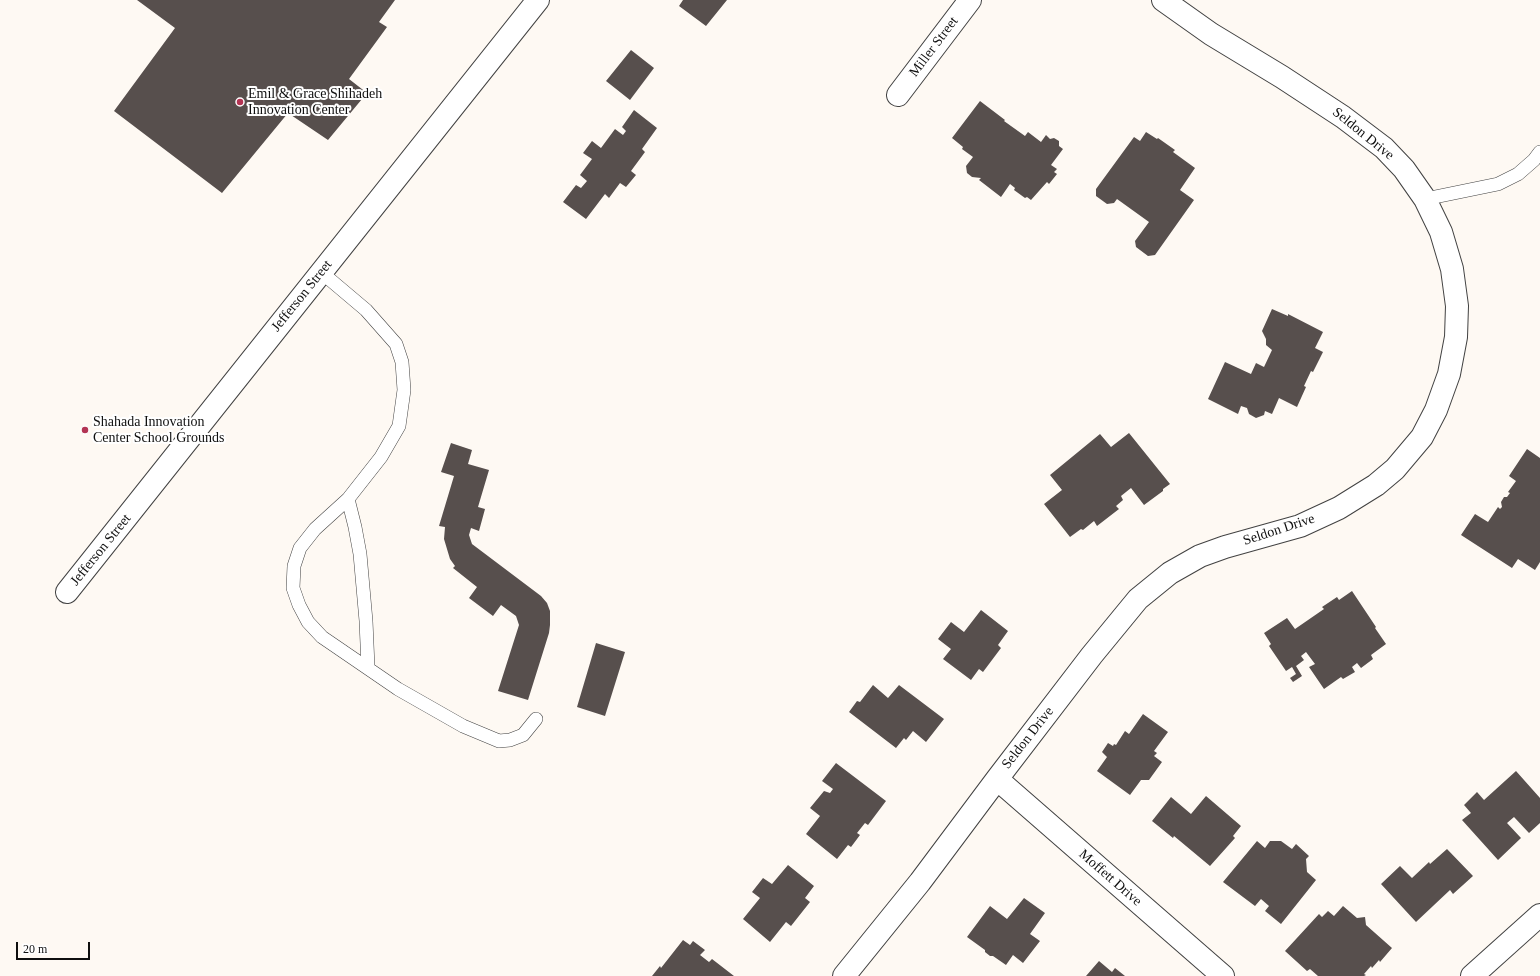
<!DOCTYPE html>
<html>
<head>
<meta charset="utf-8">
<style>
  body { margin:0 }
  #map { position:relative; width:1540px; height:976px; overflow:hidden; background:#fef9f3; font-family:"Times New Roman",serif }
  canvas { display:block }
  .scale { position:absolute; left:16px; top:942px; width:74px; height:18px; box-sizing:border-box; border:2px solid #0f0f0f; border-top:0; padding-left:5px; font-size:12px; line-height:14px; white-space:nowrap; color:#0f0f0f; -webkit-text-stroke:3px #fff; paint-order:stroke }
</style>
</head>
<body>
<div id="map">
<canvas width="1540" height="976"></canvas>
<div class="scale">20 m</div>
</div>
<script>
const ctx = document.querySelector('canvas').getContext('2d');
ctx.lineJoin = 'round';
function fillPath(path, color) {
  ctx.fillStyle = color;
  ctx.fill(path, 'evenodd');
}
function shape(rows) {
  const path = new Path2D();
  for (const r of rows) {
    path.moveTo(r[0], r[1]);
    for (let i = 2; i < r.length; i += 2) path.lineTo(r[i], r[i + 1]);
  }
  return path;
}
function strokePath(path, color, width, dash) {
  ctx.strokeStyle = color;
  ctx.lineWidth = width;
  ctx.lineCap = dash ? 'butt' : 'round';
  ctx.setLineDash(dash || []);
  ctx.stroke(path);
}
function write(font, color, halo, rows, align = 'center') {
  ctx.font = font + ' "Times New Roman",serif';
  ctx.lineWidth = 4;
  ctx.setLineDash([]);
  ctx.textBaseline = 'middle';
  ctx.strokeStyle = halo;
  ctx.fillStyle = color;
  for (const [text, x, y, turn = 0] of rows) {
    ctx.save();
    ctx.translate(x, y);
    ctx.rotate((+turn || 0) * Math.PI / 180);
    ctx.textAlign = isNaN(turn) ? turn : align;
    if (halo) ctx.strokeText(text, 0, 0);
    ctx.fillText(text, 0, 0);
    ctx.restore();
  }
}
fillPath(shape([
  [137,0,395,0,379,22,387,27,349,79,367,93,328,140,288,113,222,193,114,111,175,28],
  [683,0,727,0,706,26,679,6],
  [631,50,654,68,630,100,606,81],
  [980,101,1005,120,1004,121,1025,136,1028,132,1041,142,1046,135,1050,139,1054,138,1059,141,1059,146,1063,149,1051,165,1057,169,1054,172,1057,174,1049,184,1047,182,1031,200,1027,197,1025,198,1014,190,1015,188,1010,184,1001,197,979,180,981,178,972,177,967,173,966,166,973,157,962,149,963,147,952,138],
  [634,110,657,128,642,149,645,152,631,171,636,175,626,187,620,183,609,198,605,194,586,219,563,202,576,185,581,188,587,181,580,175,592,159,583,153,592,141,601,148,615,129,623,135,626,131,622,127],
  [1146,132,1157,139,1158,138,1175,150,1173,152,1195,168,1180,190,1194,200,1155,255,1148,256,1136,247,1135,241,1149,222,1117,199,1114,203,1107,204,1096,196,1096,189,1134,137,1140,141],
  [1272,309,1288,316,1288,314,1323,332,1315,348,1323,352,1313,372,1311,371,1304,386,1306,387,1297,407,1279,398,1272,414,1265,411,1264,415,1256,418,1249,414,1247,408,1241,406,1238,414,1208,399,1225,362,1251,374,1256,363,1264,367,1272,350,1266,345,1266,339,1262,331],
  [1129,433,1170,484,1163,489,1163,491,1144,505,1131,488,1121,496,1123,500,1116,506,1119,509,1097,526,1094,521,1083,530,1081,529,1070,537,1044,504,1062,490,1050,475,1100,434,1111,447],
  [451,443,472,450,468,464,489,470,478,507,485,509,479,531,471,528,469,535,472,544,541,596,547,603,550,611,550,625,549,633,528,700,498,691,519,625,516,616,501,605,493,616,469,598,477,587,453,568,455,566,450,559,444,539,445,527,439,526,454,476,441,472],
  [1527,449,1540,458,1540,562,1535,570,1518,559,1512,568,1461,535,1475,514,1488,522,1498,507,1500,509,1502,507,1501,502,1504,497,1507,497,1510,493,1508,492,1516,481,1509,476],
  [1352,591,1376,627,1375,628,1386,644,1371,655,1373,659,1361,668,1357,663,1352,667,1355,672,1343,679,1341,677,1324,689,1309,667,1315,664,1306,652,1301,656,1304,660,1296,666,1302,676,1293,682,1290,678,1296,674,1292,667,1286,671,1269,646,1271,644,1264,633,1287,618,1295,629,1324,609,1322,607,1337,597,1339,600],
  [981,610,1008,631,998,645,1001,648,983,672,979,669,971,680,943,659,951,649,938,639,951,622,964,632],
  [596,643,625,652,605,716,577,707],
  [873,685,888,698,899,685,944,719,926,742,913,731,906,740,904,738,896,748,849,712,857,701,860,702],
  [1143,714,1168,732,1154,751,1157,753,1154,756,1162,762,1149,780,1141,780,1130,795,1097,771,1107,757,1102,752,1108,743,1113,746,1114,744,1116,745,1125,731,1129,734],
  [836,763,886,801,868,825,865,823,857,833,860,835,851,847,848,845,837,859,806,834,820,816,810,808,824,791,830,793,833,789,822,781],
  [1516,771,1540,798,1540,823,1529,833,1514,817,1507,823,1521,838,1498,860,1462,820,1471,813,1464,805,1477,792,1484,800],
  [1206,796,1241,826,1233,836,1235,838,1210,866,1174,836,1173,838,1152,821,1171,797,1191,814],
  [1257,841,1265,848,1270,841,1281,841,1292,849,1296,844,1309,856,1306,859,1307,872,1316,880,1281,924,1265,911,1269,906,1261,899,1255,906,1223,882],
  [1447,849,1473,876,1453,894,1450,890,1416,922,1381,884,1400,866,1412,878,1429,862,1430,864],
  [788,865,814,886,805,898,810,902,791,926,786,922,770,942,743,919,760,898,752,892,763,878,772,884],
  [1024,898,1045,913,1030,934,1040,941,1023,963,1013,955,1006,965,993,956,990,956,985,952,985,950,967,937,990,906,1007,919],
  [1343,906,1357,918,1365,917,1366,925,1392,948,1380,962,1379,960,1372,968,1371,966,1364,974,1366,975,1364,976,1318,976,1310,969,1307,971,1285,951,1319,914,1322,917,1328,911,1334,916],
  [683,940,690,945,693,941,705,950,700,955,709,962,712,959,734,976,652,976,660,966,661,968],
  [1099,961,1112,972,1115,968,1125,976,1086,976]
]), '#574f4d');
const lane = shape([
  [1425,199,1498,184,1518,174,1534,160,1540,152],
  [321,272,366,310,396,344,402,362,404,390,399,426,381,457,348,499,315,529,300,548,294,566,293,588,299,605,308,622,322,637,398,689,463,726,499,741,510,740,523,735,536,719],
  [348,499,355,527,360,554,366,621,368,667]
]);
const street = shape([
  [898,95,970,0],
  [67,592,538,0],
  [997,779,1223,976],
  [844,976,920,882,997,779,1092,655,1138,599,1170,573,1200,556,1225,547,1300,526,1339,508,1376,485,1395,469,1422,437,1436,410,1449,374,1456,337,1457,306,1452,269,1441,232,1425,199,1404,169,1384,148,1343,117,1282,77,1211,34,1163,0],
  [1472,976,1540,915]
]);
strokePath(lane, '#424242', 14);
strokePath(street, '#424242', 24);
strokePath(lane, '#fff', 13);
strokePath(street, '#fff', 22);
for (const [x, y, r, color] of [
  [240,102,4,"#b33453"],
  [85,430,4,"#b33453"]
]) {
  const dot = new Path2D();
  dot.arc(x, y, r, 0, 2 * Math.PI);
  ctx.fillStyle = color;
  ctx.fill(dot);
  strokePath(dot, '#fff', 1.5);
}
write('14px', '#0f0f0f', '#fff', [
  ["Miller Street",934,47,-53],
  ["Seldon Drive",1363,134,39],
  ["Jefferson Street",302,296,-51],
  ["Seldon Drive",1279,530,-18],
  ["Jefferson Street",101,550,-51],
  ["Seldon Drive",1028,738,-52],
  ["Moffett Drive",1110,878,41]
]);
write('14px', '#0f0f0f', '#fff', [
  ["Emil & Grace Shihadeh",248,94],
  ["Innovation Center",248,110],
  ["Shahada Innovation",93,422],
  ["Center School Grounds",93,438]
], 'left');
</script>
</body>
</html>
